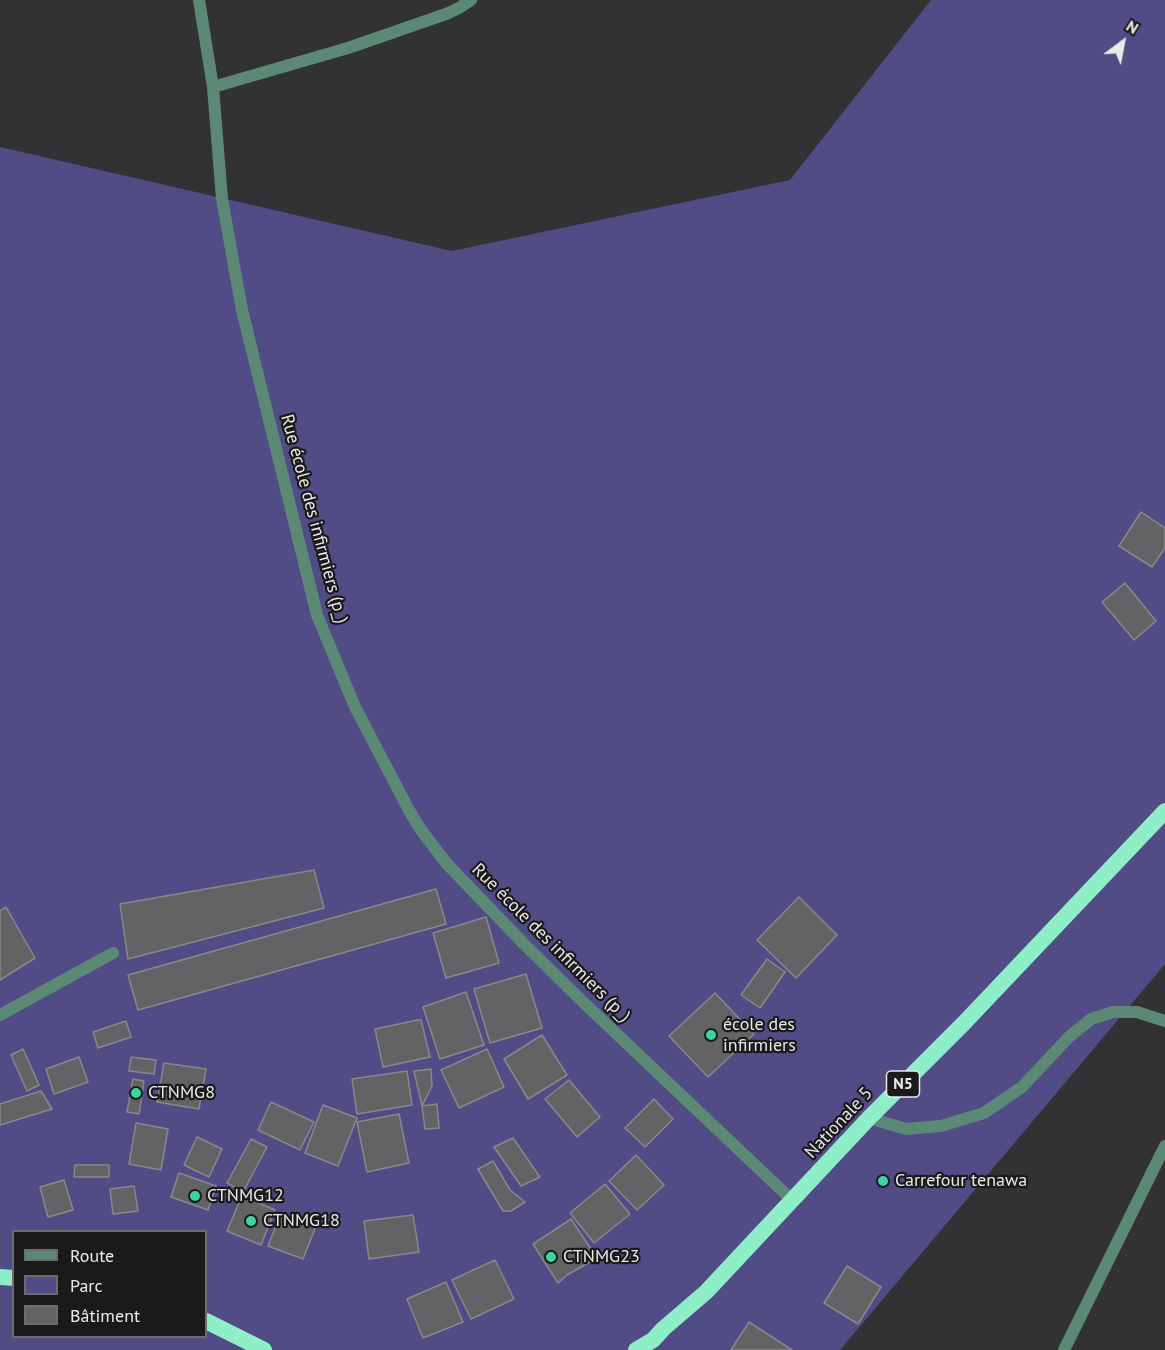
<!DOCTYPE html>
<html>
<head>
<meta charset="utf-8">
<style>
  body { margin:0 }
  #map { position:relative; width:1165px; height:1350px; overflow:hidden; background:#323234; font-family:"PT Sans",sans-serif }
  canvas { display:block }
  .legend { position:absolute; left:12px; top:1230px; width:195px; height:108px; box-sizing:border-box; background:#1a1a1b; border:2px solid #6d6d6f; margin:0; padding:8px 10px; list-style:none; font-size:18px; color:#eaeaec }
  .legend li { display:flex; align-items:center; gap:12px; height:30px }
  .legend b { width:30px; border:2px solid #6d6d6f }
  .north { position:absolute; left:1093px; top:12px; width:60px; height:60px; -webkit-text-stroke:4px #1a1a1b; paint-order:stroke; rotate:32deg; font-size:16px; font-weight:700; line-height:24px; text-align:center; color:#eaeaec }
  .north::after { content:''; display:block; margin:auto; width:21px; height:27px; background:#eaeaec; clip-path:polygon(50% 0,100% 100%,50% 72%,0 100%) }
</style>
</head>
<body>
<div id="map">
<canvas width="1165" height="1350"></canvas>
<ul class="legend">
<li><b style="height:8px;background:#5b8976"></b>Route</li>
<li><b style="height:16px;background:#514c85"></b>Parc</li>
<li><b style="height:16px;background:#636366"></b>Bâtiment</li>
</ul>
<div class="north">N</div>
</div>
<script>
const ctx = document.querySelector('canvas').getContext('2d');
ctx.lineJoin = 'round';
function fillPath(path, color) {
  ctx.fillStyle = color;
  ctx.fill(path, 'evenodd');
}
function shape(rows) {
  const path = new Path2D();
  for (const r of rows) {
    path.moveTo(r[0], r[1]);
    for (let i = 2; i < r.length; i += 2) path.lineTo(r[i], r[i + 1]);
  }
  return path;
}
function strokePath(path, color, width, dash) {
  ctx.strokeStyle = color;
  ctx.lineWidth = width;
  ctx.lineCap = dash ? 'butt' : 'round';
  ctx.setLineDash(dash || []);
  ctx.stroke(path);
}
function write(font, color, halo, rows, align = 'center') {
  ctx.font = font + ' "PT Sans",sans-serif';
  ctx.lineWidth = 4.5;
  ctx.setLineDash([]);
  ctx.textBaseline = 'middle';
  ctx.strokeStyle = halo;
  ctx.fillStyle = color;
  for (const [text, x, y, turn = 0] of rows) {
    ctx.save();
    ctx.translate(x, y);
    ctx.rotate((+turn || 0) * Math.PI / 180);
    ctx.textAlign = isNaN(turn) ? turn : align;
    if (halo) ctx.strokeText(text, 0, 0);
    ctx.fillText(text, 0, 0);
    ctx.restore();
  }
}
fillPath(shape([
  [931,0,1165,0,1165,964,840,1350,0,1350,0,147,452,251,790,180],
  [14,1232,206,1232,206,1336,14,1336]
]), '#514c85');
const building = shape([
  [1141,512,1165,528,1165,548,1152,567,1119,546,1141,512],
  [1125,583,1156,621,1134,640,1102,602,1125,583],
  [314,870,324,908,128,959,120,904,314,870],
  [436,889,446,924,138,1010,128,975,436,889],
  [799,897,837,935,796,978,757,940,799,897],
  [6,907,35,958,0,980,0,911,6,907],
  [486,917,499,963,446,978,433,933,486,917],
  [767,959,785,972,760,1008,741,995,767,959],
  [526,974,542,1028,490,1043,474,989,526,974],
  [466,992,484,1045,440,1059,423,1007,466,992],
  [715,993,754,1034,708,1077,669,1036,715,993],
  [418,1020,421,1020,430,1057,383,1067,375,1029,418,1020],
  [126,1021,131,1037,98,1048,93,1032,126,1021],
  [542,1035,567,1075,528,1099,504,1059,542,1035],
  [23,1049,39,1085,27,1091,11,1055,23,1049],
  [487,1049,504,1087,459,1108,441,1070,487,1049],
  [79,1057,88,1082,54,1094,46,1069,79,1057],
  [131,1057,156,1060,154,1074,129,1071,131,1057],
  [164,1063,206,1069,199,1109,157,1102,164,1063],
  [431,1069,432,1086,422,1106,414,1071,431,1069],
  [407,1071,412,1105,357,1114,352,1079,407,1071],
  [133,1079,144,1081,139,1114,127,1112,133,1079],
  [569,1080,600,1117,577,1137,545,1099,569,1080],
  [41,1091,52,1109,0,1125,0,1104,41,1091],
  [654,1099,673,1119,645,1147,625,1128,654,1099],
  [271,1102,314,1122,300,1150,258,1130,271,1102],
  [437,1104,439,1128,425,1129,422,1106,437,1104],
  [323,1105,357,1118,338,1166,305,1153,323,1105],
  [399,1114,409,1163,367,1172,357,1122,399,1114],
  [136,1123,168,1129,161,1170,129,1164,136,1123],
  [197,1137,222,1149,209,1177,184,1165,197,1137],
  [513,1138,540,1177,521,1186,494,1147,513,1138],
  [251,1139,267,1147,243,1192,227,1183,251,1139],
  [636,1155,664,1185,637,1210,609,1181,636,1155],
  [493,1161,510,1190,525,1202,511,1211,503,1211,478,1169,493,1161],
  [75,1165,109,1165,109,1177,74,1177,75,1165],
  [179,1173,216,1186,208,1210,171,1197,179,1173],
  [64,1180,73,1210,48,1217,40,1187,64,1180],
  [605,1184,630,1214,594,1243,570,1213,605,1184],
  [134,1186,138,1211,113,1214,110,1189,134,1186],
  [242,1196,275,1210,261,1245,227,1231,242,1196],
  [281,1213,316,1226,303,1259,268,1246,281,1213],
  [413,1215,419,1252,369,1259,364,1221,413,1215],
  [571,1219,597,1258,567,1275,558,1283,533,1244,571,1219],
  [495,1260,514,1299,471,1319,452,1280,495,1260],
  [847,1266,881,1287,858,1324,824,1303,847,1266],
  [446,1282,463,1322,423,1338,407,1299,446,1282],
  [749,1322,792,1350,731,1350,749,1322]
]);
fillPath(building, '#636366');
strokePath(building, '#89888b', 1.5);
strokePath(shape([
  [199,0,213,87,222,199,242,310,317,615,355,707,410,812,421,830,447,864,524,944,583,1002,793,1201],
  [213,87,348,48,446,14,459,8,471,0],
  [0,1015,113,953],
  [869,1118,906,1129,941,1126,984,1113,1022,1087,1069,1037,1091,1019,1113,1012,1137,1012,1165,1021],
  [1064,1350,1165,1146]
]), '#5b8976', 12);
strokePath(shape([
  [0,1277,14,1278],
  [206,1321,264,1350],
  [636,1350,653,1340,663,1329,706,1292,869,1118,964,1023,1165,811]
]), '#8eeec8', 16);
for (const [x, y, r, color] of [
  [711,1035,6,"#3ed4a2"],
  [136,1093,6,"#3ed4a2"],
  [883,1181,6,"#3ed4a2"],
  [195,1196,6,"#3ed4a2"],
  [251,1221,6,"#3ed4a2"],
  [551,1257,6,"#3ed4a2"]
]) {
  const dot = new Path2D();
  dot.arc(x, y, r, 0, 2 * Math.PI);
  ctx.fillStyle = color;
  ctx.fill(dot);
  strokePath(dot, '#1a1a1b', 2);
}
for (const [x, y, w] of [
  [903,1084,33]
]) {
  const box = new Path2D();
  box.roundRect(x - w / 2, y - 13, w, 26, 4.5);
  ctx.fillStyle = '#1a1a1b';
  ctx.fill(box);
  strokePath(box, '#eaeaec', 1.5);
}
write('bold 16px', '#eaeaec', null, [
  ["N5",903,1084]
]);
write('18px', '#eaeaec', '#1a1a1b', [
  ["Rue école des infirmiers (p_)",314,519,75],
  ["Rue école des infirmiers (p_)",551,943,45],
  ["Nationale 5",839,1123,-47]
]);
write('18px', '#eaeaec', '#1a1a1b', [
  ["école des",723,1025],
  ["infirmiers",723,1046],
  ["CTNMG8",148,1093],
  ["Carrefour tenawa",895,1181],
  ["CTNMG12",207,1196],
  ["CTNMG18",263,1221],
  ["CTNMG23",563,1257]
], 'left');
</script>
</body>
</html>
